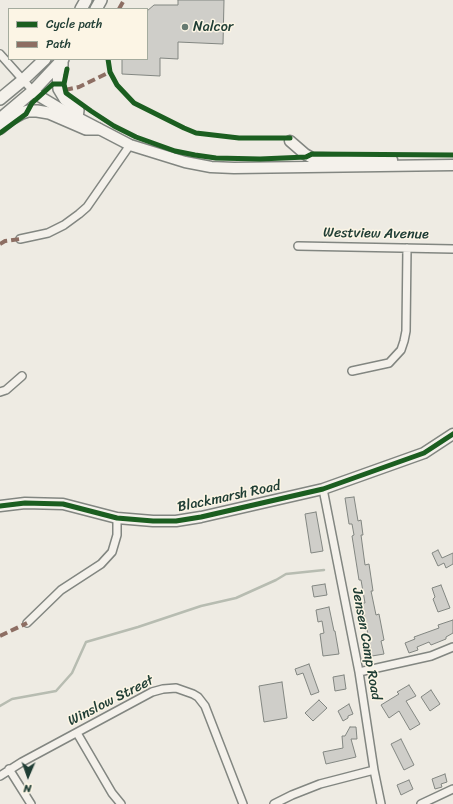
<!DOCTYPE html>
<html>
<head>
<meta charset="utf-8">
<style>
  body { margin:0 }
  #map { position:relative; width:453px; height:804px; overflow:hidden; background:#eeebe3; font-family:Sriracha,sans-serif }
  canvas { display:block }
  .legend { position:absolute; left:8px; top:8px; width:140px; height:52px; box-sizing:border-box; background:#fcf5e5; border:1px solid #a4ab9e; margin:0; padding:5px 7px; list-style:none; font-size:12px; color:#1f3d34 }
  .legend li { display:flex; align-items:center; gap:8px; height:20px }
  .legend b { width:20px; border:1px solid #a4ab9e }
  .north { position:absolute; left:8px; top:756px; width:40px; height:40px; -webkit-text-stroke:3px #fcf5e5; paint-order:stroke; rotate:182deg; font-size:11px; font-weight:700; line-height:16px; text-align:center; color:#1f3d34 }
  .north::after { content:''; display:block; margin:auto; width:14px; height:18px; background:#1f3d34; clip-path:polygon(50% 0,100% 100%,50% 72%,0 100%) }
</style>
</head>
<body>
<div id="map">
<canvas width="453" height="804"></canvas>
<ul class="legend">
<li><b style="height:5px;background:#1b5e20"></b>Cycle path</li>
<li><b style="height:5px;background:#8d6e63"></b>Path</li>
</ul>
<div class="north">N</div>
</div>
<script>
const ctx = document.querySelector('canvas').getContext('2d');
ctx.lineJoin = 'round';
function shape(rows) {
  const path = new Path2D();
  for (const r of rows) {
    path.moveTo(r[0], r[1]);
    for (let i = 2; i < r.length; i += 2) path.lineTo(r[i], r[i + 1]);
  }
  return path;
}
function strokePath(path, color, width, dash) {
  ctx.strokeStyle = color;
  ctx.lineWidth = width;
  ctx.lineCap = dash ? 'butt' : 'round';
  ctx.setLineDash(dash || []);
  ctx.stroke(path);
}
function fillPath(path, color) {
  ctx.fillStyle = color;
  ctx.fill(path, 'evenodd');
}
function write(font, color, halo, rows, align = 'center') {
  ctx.font = font + ' Sriracha,sans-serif';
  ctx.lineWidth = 3;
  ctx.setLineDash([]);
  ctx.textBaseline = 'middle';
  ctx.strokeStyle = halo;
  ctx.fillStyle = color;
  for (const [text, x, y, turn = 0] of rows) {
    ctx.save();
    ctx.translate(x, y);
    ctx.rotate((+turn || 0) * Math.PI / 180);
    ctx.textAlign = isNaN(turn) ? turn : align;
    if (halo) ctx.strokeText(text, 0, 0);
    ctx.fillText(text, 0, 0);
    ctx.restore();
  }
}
strokePath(shape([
  [0,706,12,699,56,691,72,673,86,642,138,627,201,606,236,598,276,580,286,574,324,570]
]), '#b7bcb1', 2.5);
const building = shape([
  [178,0,224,0,223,44,178,42,178,59,160,58,160,76,122,74,122,59,147,59,147,11,154,5,178,5,178,0],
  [354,497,358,521,361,520,363,535,361,535,365,565,369,564,373,591,371,591,376,615,379,614,384,640,381,641,384,654,372,656,362,603,365,603,361,580,359,580,352,536,354,535,352,524,349,524,345,498,354,497],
  [316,512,323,551,311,553,305,514,316,512],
  [438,550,442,558,453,553,453,564,446,568,444,563,438,566,432,553,438,550],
  [325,584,327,595,314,597,312,586,325,584],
  [441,585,450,608,438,612,433,599,435,597,432,588,441,585],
  [329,607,334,631,335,631,339,654,323,656,320,634,324,633,322,621,318,622,316,610,329,607],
  [453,620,453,633,446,637,446,639,431,645,429,642,417,647,418,650,409,653,405,643,415,639,414,637,439,628,438,625,453,620],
  [309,664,319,692,311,695,303,673,297,675,295,669,309,664],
  [344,675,346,689,335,691,333,677,344,675],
  [282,682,287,718,264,722,259,686,282,682],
  [409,685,416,696,406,701,420,724,410,730,399,711,389,718,381,705,399,694,397,692,409,685],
  [431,690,440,704,430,711,421,697,431,690],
  [319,700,327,708,313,721,305,713,319,700],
  [349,704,353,714,348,716,348,718,343,721,338,711,349,704],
  [350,727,356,727,357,739,351,739,356,757,326,764,323,752,343,748,342,736,345,736,350,727],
  [401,739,414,765,404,770,391,744,401,739],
  [445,774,447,782,441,784,442,787,435,789,432,779,445,774],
  [409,780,413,789,401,795,397,785,409,780]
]);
fillPath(building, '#cfcec9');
strokePath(building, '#828681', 1);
const street = shape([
  [0,54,33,91],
  [20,239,48,233,64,225,79,214,87,207,130,145],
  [298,246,453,249],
  [352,371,389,363,401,350,404,341,406,331,407,248],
  [0,392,6,390,22,376],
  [323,489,359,672,374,770,381,804],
  [27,623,61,590,101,564,112,552,117,535,117,518],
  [359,672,431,656,453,647],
  [77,733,112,793,121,804],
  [9,769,31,804],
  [0,776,22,762,152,692,163,689,176,688,193,694,198,697,205,706,243,804],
  [274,804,292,795,320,784,374,770],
  [421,804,453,789]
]);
const secondary = shape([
  [33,91,39,96,59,108,130,145,185,162,211,167,234,168,453,165],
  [290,141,305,154,312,158,392,160],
  [0,506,25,503,63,504,117,518,153,521,176,521,201,517,323,489,424,453,453,434]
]);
const primary = shape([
  [81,9,86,0],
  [96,9,101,0],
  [62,62,62,66,58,73,59,89,65,99,78,110,77,118],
  [0,99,23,80,45,59],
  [0,119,33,91,63,59],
  [0,128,11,119,22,113,28,111,37,111,49,113,86,129,98,129]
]);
strokePath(street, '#828681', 10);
strokePath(secondary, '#828681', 13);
strokePath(primary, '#828681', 14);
strokePath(street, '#f4f1eb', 7);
strokePath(secondary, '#f4f1eb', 10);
strokePath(primary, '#f4f1eb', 11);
strokePath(shape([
  [119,9,124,0],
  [65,90,79,87,110,72],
  [0,244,5,241,20,239],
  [0,636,27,623]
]), '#8d6e63', 4, [8, 4]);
strokePath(shape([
  [108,59,110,72,117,85,134,103,184,128,196,133,239,138,290,138],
  [67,69,64,84,66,93,91,111,114,126,136,137,175,151,195,155,216,158,260,159,306,157,312,154,453,155],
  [0,133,26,114,32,103,53,84,64,84],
  [0,506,25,503,63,504,117,518,153,521,176,521,201,517,323,489,424,453,453,434]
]), '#1b5e20', 5);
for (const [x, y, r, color] of [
  [185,27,4,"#677a71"]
]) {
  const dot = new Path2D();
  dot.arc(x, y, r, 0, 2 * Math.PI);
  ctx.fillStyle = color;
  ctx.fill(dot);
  strokePath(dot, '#fcf5e5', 1.5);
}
write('14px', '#1f3d34', '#fcf5e5', [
  ["Nalcor",193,27]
], 'left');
write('14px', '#1f3d34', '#fcf5e5', [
  ["Westview Avenue",376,234,1],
  ["Blackmarsh Road",229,497,-12],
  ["Jensen Camp Road",366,644,80],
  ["Winslow Street",111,701,-27]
]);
</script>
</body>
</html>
